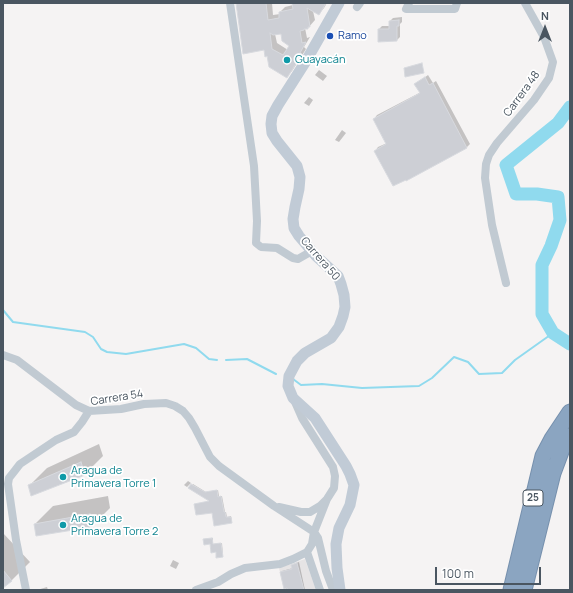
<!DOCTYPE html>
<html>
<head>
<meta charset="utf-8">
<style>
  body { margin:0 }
  #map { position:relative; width:573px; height:593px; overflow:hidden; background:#f5f3f3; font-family:Manrope,sans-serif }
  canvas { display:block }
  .frame { position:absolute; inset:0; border:4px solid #4a5661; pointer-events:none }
  .north { position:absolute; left:525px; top:8px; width:40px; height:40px; -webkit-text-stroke:3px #fff; paint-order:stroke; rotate:0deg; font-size:11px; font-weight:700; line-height:16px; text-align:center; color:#4a5661 }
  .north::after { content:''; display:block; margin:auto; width:14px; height:18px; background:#4a5661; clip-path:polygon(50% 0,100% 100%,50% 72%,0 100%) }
  .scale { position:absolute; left:435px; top:567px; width:106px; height:18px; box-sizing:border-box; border:2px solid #4a5661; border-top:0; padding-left:5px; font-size:12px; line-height:14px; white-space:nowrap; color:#4a5661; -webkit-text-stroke:3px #fff; paint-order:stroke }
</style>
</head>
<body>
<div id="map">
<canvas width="573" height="593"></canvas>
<div class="frame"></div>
<div class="north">N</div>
<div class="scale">100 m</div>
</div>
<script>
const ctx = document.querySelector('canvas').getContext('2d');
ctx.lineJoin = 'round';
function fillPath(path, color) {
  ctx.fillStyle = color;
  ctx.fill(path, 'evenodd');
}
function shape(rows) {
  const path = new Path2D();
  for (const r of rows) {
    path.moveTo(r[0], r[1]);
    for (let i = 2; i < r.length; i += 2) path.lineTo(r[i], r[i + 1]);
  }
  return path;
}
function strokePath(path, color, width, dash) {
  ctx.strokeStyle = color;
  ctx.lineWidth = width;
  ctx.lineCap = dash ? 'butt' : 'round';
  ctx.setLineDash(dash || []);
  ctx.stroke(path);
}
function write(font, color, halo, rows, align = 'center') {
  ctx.font = font + ' Manrope,sans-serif';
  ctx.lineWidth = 3.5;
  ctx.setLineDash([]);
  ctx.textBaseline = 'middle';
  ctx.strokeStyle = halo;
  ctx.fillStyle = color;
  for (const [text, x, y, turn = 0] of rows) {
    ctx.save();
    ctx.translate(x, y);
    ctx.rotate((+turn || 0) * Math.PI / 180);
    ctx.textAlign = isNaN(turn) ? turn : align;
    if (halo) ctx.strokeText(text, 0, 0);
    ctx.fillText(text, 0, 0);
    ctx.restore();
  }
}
fillPath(shape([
  [305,559,316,590,284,590,279,568]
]), '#e6e4e5');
fillPath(shape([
  [236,3,272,3,273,15,280,14,280,12,285,7,293,5,293,3,327,3,324,8,319,14,313,11,315,20,308,28,305,28,307,38,310,37,304,47,306,49,292,71,287,76,268,55,265,49],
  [282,33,290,45,288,50,277,43,275,34],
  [402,17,402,22,400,24,400,37,397,40,379,29,382,26,390,26,390,21,393,18],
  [319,70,327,76,323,81,315,75],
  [428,75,433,83,436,81,470,144,467,147,406,179,375,151,378,147,387,143,374,119,377,115,421,92,416,84],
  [309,97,313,100,309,106,304,103],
  [342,130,346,133,339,142,335,140],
  [99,444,103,456,85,474,32,495,29,486,47,468],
  [188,481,191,483,187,487,184,485],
  [193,484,206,492,218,490,219,496,222,496,225,512,226,512,227,517,231,516,232,521,231,522,213,512,195,504,210,501,190,488],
  [108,496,110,508,92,526,36,534,35,524,53,506],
  [3,533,30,562,12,580,3,587],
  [213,538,213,544,222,543,223,555,223,556,217,551,211,543,205,539],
  [173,560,179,563,176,569,170,566],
  [299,562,305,590,285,590,281,572,282,571,293,568,294,564],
  [47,587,48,590,37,590]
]), '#0003');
strokePath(shape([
  [3,310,13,322,85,332,93,337,101,349,107,352,126,354,184,344,196,348,209,359,217,360],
  [226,360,247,359,276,374],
  [293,379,301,385,322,384,362,388,419,386,432,378,454,357,468,362,479,374,502,373,515,360,553,333]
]), '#90daee', 2);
strokePath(shape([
  [570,107,558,123,506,165,516,194,537,194,558,197,560,220,551,246,542,265,542,314,553,333,570,344]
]), '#90daee', 13);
const building = shape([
  [236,3,266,3,268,20,279,18,279,12,293,9,292,3,326,3,319,15,307,8,310,27,308,27,308,29,304,29,304,30,300,31,302,43,306,42,300,53,302,54,287,78,269,67,267,56,265,57,264,50,243,54,236,3],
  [270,33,273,35,281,34,282,41,289,46,283,55,272,49,270,33],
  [399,20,399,26,397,26,397,41,378,42,378,29,389,29,389,21,399,20],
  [422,63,424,73,405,77,404,68,422,63],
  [425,77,429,85,433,83,467,148,406,181,406,180,393,186,374,151,386,144,373,119,420,93,414,84,425,77],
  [81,462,85,475,31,496,28,485,81,462],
  [191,484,205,492,217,490,218,497,221,496,224,512,225,512,226,517,231,517,232,523,214,526,212,513,196,515,194,504,209,501,188,488,191,484],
  [90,514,92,527,36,536,34,524,90,514],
  [212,538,213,544,221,543,223,557,216,558,216,552,211,553,210,544,204,545,203,539,212,538],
  [297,563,304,590,288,590,287,588,284,589,280,572,292,569,291,565,297,563],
  [3,570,12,581,3,588,3,570]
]);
fillPath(building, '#cdcfd5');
strokePath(building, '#d7d9de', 1);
const highway = shape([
  [511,590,543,456,552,439,570,412],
  [524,590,553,473,562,449,570,436]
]);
strokePath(highway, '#7690ad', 17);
strokePath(shape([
  [230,3,254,166,257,221,256,243,261,247,277,248,293,258,298,259,312,251],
  [409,3,406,9,455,9,457,3],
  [357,7,360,3],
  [506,283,492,225,485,178,486,164,489,155,497,143,534,100,549,78,553,62,544,37,525,3],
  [3,355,17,360,76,405,89,411],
  [279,507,301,512,310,512,320,506,327,499,334,488,335,476,333,467,302,418,295,402],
  [307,552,320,590],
  [26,590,16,540,8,484,9,478,13,473,20,464,56,440,74,432,82,422,89,411,121,409,144,404,166,403,175,406,183,411,189,418,195,428,210,457,219,466,274,506,314,532,318,538,326,571,332,587,335,590],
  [196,590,218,582,231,574,245,568,280,564,293,559,307,552,312,544,314,532,327,499]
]), '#c1cad2', 8);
strokePath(shape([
  [339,3,306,61,278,105,272,116,271,124,272,133,277,141,297,166,300,177,299,189,295,207,293,219,294,228,299,236,316,256,338,276,341,284,344,295,345,307,343,316,339,327,331,338,305,353,297,361,289,376,288,386,293,398,315,418,346,466,350,474,354,485,350,505,339,528,336,544,337,568,340,590]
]), '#c1cbd6', 11);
strokePath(highway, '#8ba5c1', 15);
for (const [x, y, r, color] of [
  [330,36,4,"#1a4fb4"],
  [287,60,4,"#0f9aa8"],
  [63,477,4,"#0f9aa8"],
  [63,525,4,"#0f9aa8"]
]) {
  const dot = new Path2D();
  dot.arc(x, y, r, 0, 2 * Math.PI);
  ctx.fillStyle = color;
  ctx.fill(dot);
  strokePath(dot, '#fff', 1.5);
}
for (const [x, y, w] of [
  [533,498,20]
]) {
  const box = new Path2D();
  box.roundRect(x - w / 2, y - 8, w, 16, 3);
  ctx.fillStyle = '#fff';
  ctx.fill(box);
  strokePath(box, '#4a5661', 1);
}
write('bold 10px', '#4a5661', null, [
  ["25",533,498]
]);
write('11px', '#164399', '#fff', [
  ["Ramo",338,36]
], 'left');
write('11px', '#0d838f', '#fff', [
  ["Guayacán",295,60],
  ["Aragua de",71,471],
  ["Primavera Torre 1",71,484],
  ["Aragua de",71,519],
  ["Primavera Torre 2",71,532]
], 'left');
write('11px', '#4a5661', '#fff', [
  ["Carrera 48",522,94,-54],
  ["Carrera 50",320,259,49],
  ["Carrera 54",117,398,-9]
]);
</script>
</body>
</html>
